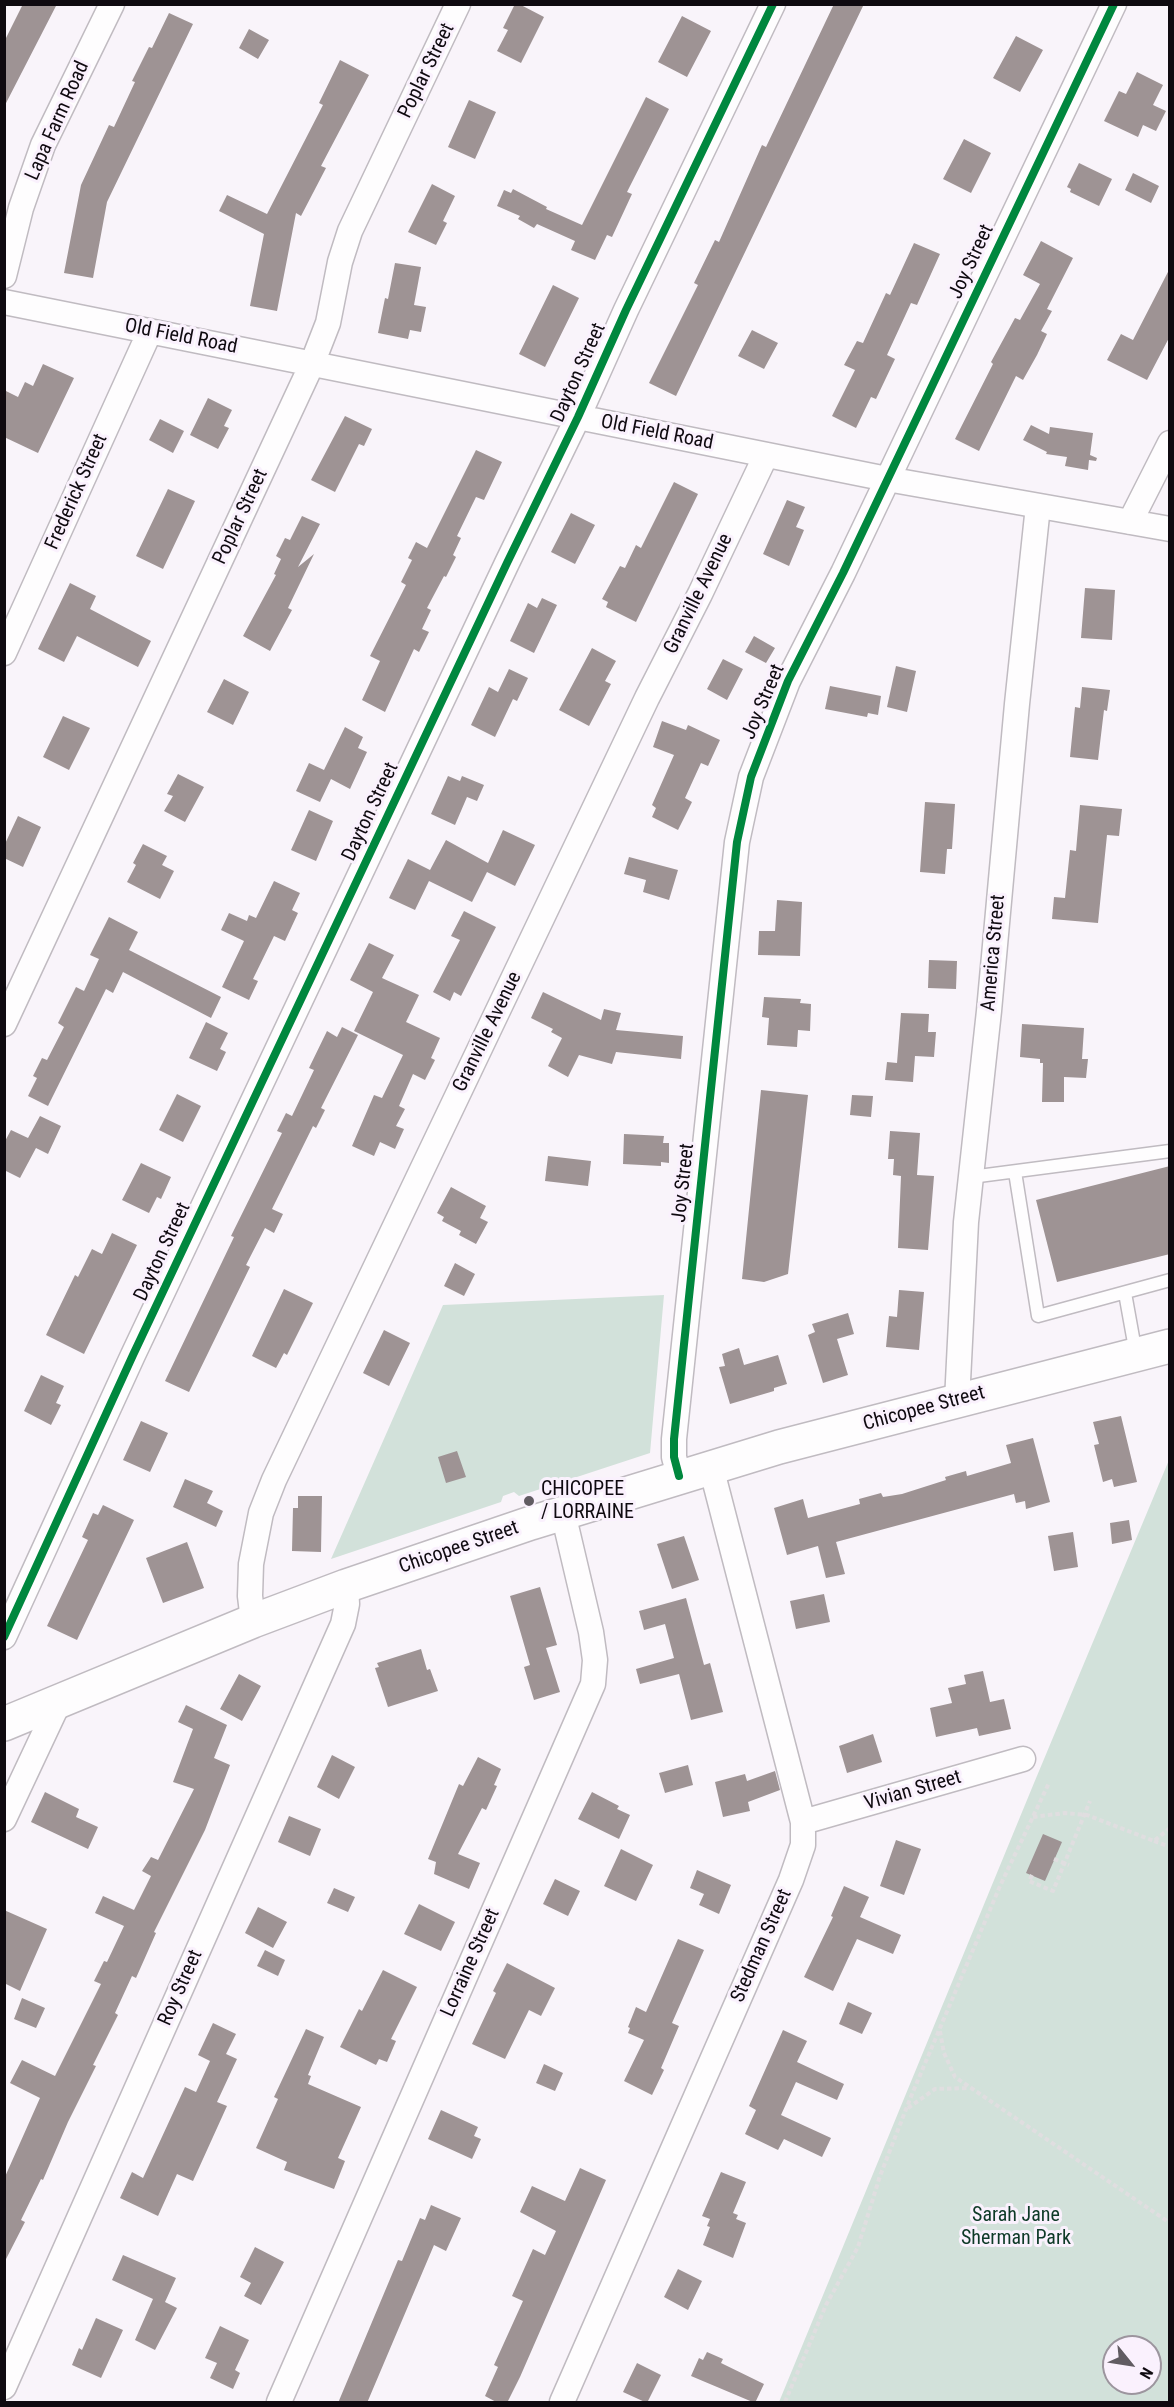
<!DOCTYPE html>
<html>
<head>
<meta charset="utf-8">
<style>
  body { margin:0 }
  #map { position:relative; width:1174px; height:2407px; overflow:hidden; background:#f9f4fa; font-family:"Roboto Condensed",sans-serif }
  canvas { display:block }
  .frame { position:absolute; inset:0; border:6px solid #0f0a10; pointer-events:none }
  .north { position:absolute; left:1102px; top:2335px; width:60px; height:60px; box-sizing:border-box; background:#faf1fd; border:2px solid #9c959e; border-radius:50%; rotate:120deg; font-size:16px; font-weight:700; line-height:24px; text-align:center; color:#0f0a10 }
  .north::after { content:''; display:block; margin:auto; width:21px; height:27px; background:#615c62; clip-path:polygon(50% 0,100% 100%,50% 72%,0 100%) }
</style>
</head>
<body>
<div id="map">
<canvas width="1174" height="2407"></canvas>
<div class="frame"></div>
<div class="north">N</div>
</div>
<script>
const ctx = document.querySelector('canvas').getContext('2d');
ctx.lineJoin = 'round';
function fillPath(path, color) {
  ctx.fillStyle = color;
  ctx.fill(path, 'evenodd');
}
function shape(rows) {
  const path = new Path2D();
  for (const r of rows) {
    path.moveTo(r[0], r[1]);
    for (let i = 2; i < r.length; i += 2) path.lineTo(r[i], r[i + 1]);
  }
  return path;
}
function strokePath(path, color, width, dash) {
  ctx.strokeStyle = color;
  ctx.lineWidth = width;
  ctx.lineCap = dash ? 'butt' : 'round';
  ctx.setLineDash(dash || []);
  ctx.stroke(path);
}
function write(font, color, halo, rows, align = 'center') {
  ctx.font = font + ' "Roboto Condensed",sans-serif';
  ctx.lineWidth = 6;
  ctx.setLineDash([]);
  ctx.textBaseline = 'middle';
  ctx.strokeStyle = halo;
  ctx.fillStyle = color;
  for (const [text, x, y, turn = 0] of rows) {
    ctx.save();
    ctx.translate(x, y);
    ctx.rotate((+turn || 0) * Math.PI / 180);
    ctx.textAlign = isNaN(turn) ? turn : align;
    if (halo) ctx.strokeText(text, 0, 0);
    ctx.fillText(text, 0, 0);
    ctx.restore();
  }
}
fillPath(shape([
  [664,1295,650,1453,519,1496,514,1492,503,1496,501,1502,331,1559,443,1305],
  [1169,1460,1169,2402,779,2402,1034,1783],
  [1114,2347,1150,2347,1150,2383,1114,2383]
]), '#d2e1da');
fillPath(shape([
  [23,4,57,4,4,107,4,42],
  [515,4,519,4,544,17,521,63,497,51,508,30,503,28],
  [834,4,864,4,676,396,649,383,698,285,694,283,715,240,719,242,762,145,766,147],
  [169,13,193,24,107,202,93,278,64,273,81,185,109,125,114,127,135,82,132,81,149,47,152,48],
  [682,16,711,31,687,77,658,62],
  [249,29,269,40,258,59,239,48],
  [1016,36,1043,50,1020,92,993,78],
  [340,60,369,75,321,166,326,168,301,216,296,213,277,311,250,306,264,234,219,211,227,195,267,214,323,105,319,103],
  [1137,72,1163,85,1153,105,1166,111,1156,131,1143,125,1138,137,1104,121,1119,91,1126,94],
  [646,97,669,109,627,192,632,194,612,237,607,235,595,260,571,250,575,241,537,224,534,228,518,219,520,216,497,206,504,190,511,193,513,189,547,207,546,209,582,225],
  [469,100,496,112,475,159,448,147],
  [964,139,991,153,971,193,943,179],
  [1079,163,1112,179,1099,206,1070,192,1071,189,1067,187],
  [1133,173,1159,186,1151,203,1125,190],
  [432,184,455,196,443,221,447,223,436,245,408,232],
  [1041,241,1073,258,1047,309,1052,311,1041,331,1047,334,1037,355,1023,380,1016,376,979,451,955,439,993,364,991,362,1015,318,1020,320,1040,284,1023,275],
  [914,243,940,254,917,305,911,303,887,355,895,359,876,399,871,397,856,428,832,416,855,370,844,365,857,341,863,343,886,293,890,295],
  [395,263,421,267,414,305,426,307,421,332,410,330,408,339,378,333,385,298,388,299],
  [1170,268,1170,336,1147,380,1107,360,1121,334,1133,340],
  [553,285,579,298,545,367,519,354],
  [752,330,778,343,764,369,738,356],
  [43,364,74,378,38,453,4,437,4,390,18,397,25,382,33,386],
  [208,398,232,410,224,426,229,428,218,449,190,435],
  [345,416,372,429,364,446,359,444,335,492,311,480],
  [160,419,184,431,173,453,149,440],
  [1031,425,1049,434,1050,427,1093,433,1090,455,1097,458,1096,461,1089,460,1088,470,1065,466,1067,457,1046,454,1047,452,1023,440],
  [476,450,502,462,484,500,476,497,457,536,461,538,453,555,456,557,446,577,444,576,427,608,431,610,422,629,429,632,419,652,414,649,385,712,362,700,380,661,370,656,406,585,401,582,412,560,408,558,416,542,427,548],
  [674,482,698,494,636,622,606,607,608,602,602,599,620,566,625,568,636,545,641,548],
  [168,489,195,501,163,569,136,556],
  [787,500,805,507,796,527,804,530,789,566,763,554],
  [571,513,595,525,575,564,551,552],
  [302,516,320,524,298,567,314,554,288,608,292,610,270,651,243,636,276,575,274,574,281,559,276,556,285,538,290,540],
  [70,583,96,596,90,609,151,641,138,667,77,636,64,662,38,649],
  [1085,588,1115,590,1112,640,1081,638],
  [542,598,557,605,534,653,510,641,528,603,537,608],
  [754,636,775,648,766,663,745,652],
  [592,648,616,661,605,681,611,684,589,726,559,710],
  [723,659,743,669,727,700,707,689],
  [896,666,916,671,907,712,887,707],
  [509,669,528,678,517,701,513,699,495,737,471,725,489,687,498,692],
  [224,679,249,692,233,725,207,712],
  [830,686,881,696,878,715,868,713,867,717,825,709],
  [1082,687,1110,690,1107,711,1104,710,1098,760,1070,757,1075,707,1080,708],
  [63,716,90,728,69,770,43,757],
  [662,721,686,730,688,725,720,740,708,766,701,763,685,798,692,802,678,830,652,817,656,808,652,805,674,755,653,747],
  [345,727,363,737,358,748,367,752,350,789,331,779,320,802,296,791,309,763,324,770],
  [178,774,204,787,185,822,164,811,173,796,167,794],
  [448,776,460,781,462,776,484,785,477,801,467,797,455,825,431,814],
  [925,802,955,804,952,849,947,849,945,874,920,872],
  [1080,805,1122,809,1119,836,1107,835,1098,923,1052,919,1054,897,1065,898,1070,850,1076,851],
  [309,810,333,821,316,861,291,850],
  [18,816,41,827,23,867,4,858,4,846],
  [503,830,535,845,515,886,487,872,472,902,429,881,415,910,389,898,408,859,430,870,446,840,488,863],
  [143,844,167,856,162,865,174,871,160,899,127,882,136,865,133,863],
  [629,857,678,870,669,900,643,892,646,880,624,874],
  [274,881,300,893,292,910,298,913,285,941,274,936,253,979,258,981,249,1000,222,987,244,941,221,930,229,913,247,921,249,915,256,918],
  [777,900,802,902,800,956,758,955,759,931,775,931],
  [464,911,496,927,461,996,454,992,450,1001,433,992,460,940,451,936],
  [109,917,138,932,129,950,221,997,211,1018,123,972,113,993,106,989,48,1106,28,1096,37,1078,33,1076,42,1058,47,1060,64,1027,58,1023,76,987,84,991,99,959,90,955],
  [369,943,394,955,382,978,419,995,406,1022,440,1038,431,1058,435,1060,425,1080,413,1074,399,1106,405,1109,396,1126,404,1129,395,1149,380,1142,374,1156,352,1146,374,1095,382,1098,403,1055,354,1031,373,992,350,980],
  [929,960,957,961,956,989,928,988],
  [543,992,601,1020,604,1009,621,1013,616,1030,683,1036,681,1059,616,1052,612,1064,579,1055,568,1077,548,1066,562,1038,551,1032,553,1029,531,1018],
  [764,997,801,999,800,1003,811,1004,810,1031,798,1030,797,1047,767,1045,769,1018,762,1017],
  [901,1013,929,1014,928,1032,936,1032,934,1057,915,1056,913,1082,885,1080,887,1062,897,1063],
  [206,1022,228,1033,220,1049,226,1052,217,1071,189,1058],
  [1022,1024,1084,1028,1082,1059,1088,1059,1086,1078,1064,1077,1064,1102,1042,1102,1043,1063,1040,1063,1040,1059,1020,1057],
  [342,1027,358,1035,321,1108,325,1110,316,1128,313,1126,272,1209,283,1214,274,1233,265,1228,246,1265,250,1267,189,1392,165,1381,234,1237,231,1236,282,1133,277,1131,286,1113,292,1116,314,1070,309,1068,327,1031,337,1037],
  [761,1090,808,1095,788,1274,764,1282,742,1279],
  [177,1094,201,1106,183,1142,159,1130],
  [852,1095,873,1096,871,1117,850,1115],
  [40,1116,61,1126,48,1154,36,1148,20,1178,4,1170,4,1143,11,1130,28,1138],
  [890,1131,920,1133,917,1175,934,1176,928,1250,898,1248,901,1176,893,1175,894,1159,888,1159],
  [624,1134,664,1136,663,1143,669,1143,669,1163,661,1162,661,1166,623,1164],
  [548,1156,591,1161,588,1186,545,1181],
  [141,1163,171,1177,161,1199,157,1197,149,1213,122,1200],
  [1170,1166,1170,1254,1057,1282,1036,1200],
  [451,1187,486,1206,480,1218,488,1222,476,1244,459,1235,461,1231,442,1221,444,1217,437,1213],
  [112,1233,137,1245,84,1354,46,1335,75,1275,78,1277,92,1249,102,1254],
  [455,1263,475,1274,464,1296,444,1286],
  [284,1289,313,1303,287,1355,284,1353,276,1368,252,1356],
  [899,1290,924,1292,919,1350,886,1347,889,1316,897,1317],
  [848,1313,854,1334,837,1339,848,1375,823,1383,808,1335,815,1332,812,1324],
  [384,1330,410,1343,389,1386,363,1373],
  [739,1348,744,1365,778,1355,787,1384,774,1388,774,1391,730,1404,719,1367,725,1366,722,1354],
  [41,1375,64,1386,56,1403,61,1405,51,1425,24,1411],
  [1121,1416,1137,1482,1114,1487,1112,1479,1103,1482,1094,1445,1099,1444,1093,1422],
  [141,1421,168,1433,150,1472,123,1460],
  [1033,1438,1050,1502,1026,1509,1025,1501,1016,1503,1014,1494,836,1542,845,1574,826,1578,818,1546,787,1555,774,1508,803,1499,808,1518,860,1504,859,1499,881,1493,883,1497,902,1494,946,1480,945,1477,966,1471,967,1476,1011,1463,1006,1445],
  [457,1451,466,1477,446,1483,438,1457],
  [185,1479,213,1491,207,1503,223,1511,216,1527,173,1507],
  [298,1496,322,1496,321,1552,292,1551,293,1508,298,1508],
  [103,1505,134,1520,77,1640,47,1626,88,1540,82,1537,93,1513,98,1515],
  [1129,1520,1132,1540,1112,1544,1110,1523],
  [1073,1532,1078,1567,1054,1571,1048,1536],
  [684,1536,699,1580,672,1589,657,1544],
  [187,1542,204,1588,163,1603,146,1558],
  [540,1587,557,1645,546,1648,560,1692,534,1700,524,1667,530,1665,510,1596],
  [824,1594,830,1622,796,1629,790,1601],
  [686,1598,704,1665,710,1663,723,1712,691,1720,679,1674,640,1684,636,1669,674,1658,665,1624,644,1630,639,1611],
  [421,1649,427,1670,430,1669,438,1691,388,1707,375,1668,379,1667,377,1663],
  [983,1671,990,1702,1004,1699,1011,1729,979,1736,977,1728,936,1737,930,1708,952,1703,948,1688,966,1684,964,1675],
  [239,1674,261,1686,242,1721,220,1709],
  [186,1705,227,1725,214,1758,230,1765,205,1830,154,1932,156,1933,136,1978,132,1976,115,2013,118,2015,93,2065,96,2066,68,2122,43,2180,41,2179,21,2220,25,2222,4,2263,4,2179,40,2098,10,2083,22,2060,55,2076,101,1984,94,1981,104,1961,107,1962,124,1926,95,1913,103,1896,134,1910,151,1876,142,1871,151,1857,158,1860,194,1789,173,1782,193,1729,178,1722],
  [873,1734,882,1762,847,1773,839,1746],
  [332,1755,355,1767,339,1799,317,1787],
  [478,1757,501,1769,494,1785,497,1786,486,1810,482,1808,458,1854,480,1863,469,1889,434,1874,436,1862,428,1859,459,1784,463,1786],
  [688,1765,693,1785,665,1793,659,1773],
  [775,1771,780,1790,748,1802,750,1811,723,1817,715,1782,745,1774,747,1781],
  [45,1792,79,1809,76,1817,98,1827,88,1849,31,1822],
  [592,1792,619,1806,617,1809,630,1815,619,1839,578,1819],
  [289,1816,321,1829,310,1856,278,1842],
  [1043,1834,1062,1842,1045,1881,1026,1873],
  [896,1840,921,1849,904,1895,880,1886],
  [621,1849,653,1865,636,1901,604,1886],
  [697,1870,731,1885,719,1914,699,1905,704,1894,690,1888],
  [555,1879,580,1891,568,1916,543,1904],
  [844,1886,869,1897,860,1917,901,1935,893,1954,857,1939,833,1991,804,1977,833,1917,831,1916],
  [334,1888,355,1897,348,1912,327,1903],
  [419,1904,455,1922,441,1951,404,1934],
  [258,1907,287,1922,273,1948,245,1933],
  [4,1910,47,1929,20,1991,4,1983],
  [678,1939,704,1950,672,2023,679,2026,661,2068,664,2070,652,2095,624,2081,644,2040,628,2033,630,2028,628,2027,636,2007,646,2012],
  [265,1950,285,1960,278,1976,257,1966],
  [507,1963,555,1988,541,2016,529,2010,505,2059,472,2044,496,1993,493,1991],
  [383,1970,417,1987,391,2039,396,2041,387,2062,379,2059,376,2065,340,2047,359,2009,362,2011],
  [22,1998,45,2008,36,2028,14,2019],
  [848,2002,872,2013,862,2034,839,2024],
  [213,2023,236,2034,226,2054,237,2059,217,2102,227,2106,193,2181,177,2174,158,2216,120,2198,132,2172,143,2178,185,2087,196,2092,210,2061,198,2055],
  [306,2029,324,2037,308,2075,311,2076,308,2084,361,2107,338,2158,345,2161,334,2189,284,2170,287,2162,256,2148,278,2099,274,2097],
  [783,2030,807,2041,797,2062,844,2084,837,2100,796,2082,781,2115,831,2138,822,2157,784,2139,778,2150,745,2134,756,2110,749,2106],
  [544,2064,563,2073,555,2091,536,2083],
  [441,2110,478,2127,474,2136,481,2139,472,2159,428,2139],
  [580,2168,606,2180,520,2377,507,2403,498,2403,485,2396,498,2367,494,2365,523,2301,512,2296,533,2249,545,2255,556,2231,520,2212,532,2186,565,2201],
  [721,2172,746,2182,733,2213,738,2215,736,2219,746,2223,733,2258,703,2245,710,2227,707,2226,710,2219,702,2216],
  [431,2205,461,2218,446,2251,434,2245,367,2403,338,2403,398,2260,402,2261,420,2218,425,2220],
  [255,2247,284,2262,261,2305,244,2296,251,2283,240,2277],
  [123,2255,176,2278,165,2302,177,2308,155,2350,135,2340,153,2299,112,2280],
  [678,2269,702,2281,688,2310,664,2297],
  [96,2318,123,2330,101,2378,72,2365,79,2348,82,2350],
  [220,2326,249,2340,235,2370,240,2373,233,2389,210,2378,217,2363,205,2358],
  [707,2352,723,2359,721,2363,764,2384,755,2403,691,2376,699,2358,703,2360],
  [637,2363,661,2375,647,2403,623,2392]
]), '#9e9394');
const service = shape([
  [1015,1172,1038,1316,1170,1280],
  [971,1177,1170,1151],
  [1125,1293,1136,1354]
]);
const minor = shape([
  [4,276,21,208,43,145,112,4],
  [4,302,887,479,1170,529],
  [1130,522,1170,443],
  [4,653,150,331],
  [4,1024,312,364,328,323,340,262,350,231,458,4],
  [957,1401,966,1222,989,1011,1017,704,1038,506],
  [679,1476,674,1457,674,1439,737,842,751,777,788,681,843,573,1114,4],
  [253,1621,250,1596,251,1564,261,1513,274,1480,647,698,700,594,766,455],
  [4,1637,133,1355,507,563,578,417,626,310,773,4],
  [4,1819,59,1702],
  [803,1822,1023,1759],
  [4,2387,343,1624,347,1604,346,1586],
  [279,2402,593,1684,595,1660,591,1632,563,1513],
  [562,2402,791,1880,803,1845,803,1822,711,1467]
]);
const secondary = shape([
  [4,1724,253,1621,346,1586,531,1523,779,1447,1170,1346]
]);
strokePath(service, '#c0bbc1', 15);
strokePath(minor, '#c0bbc1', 27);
strokePath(secondary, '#c0bbc1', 36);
strokePath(shape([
  [1033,1817,1065,1813,1087,1815,1154,1841,1170,1828],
  [1154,1841,1170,1847],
  [1054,1859,1069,1865],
  [1032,1875,1029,1881,1053,1891,1090,1801],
  [940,2031,944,2053,955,2077,1170,2223],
  [908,2108,935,2089,969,2088],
  [785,2402,826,2305,858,2247,880,2176,910,2099,1000,1886,1049,1783]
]), '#e0dee0', 4, [4.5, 3]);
strokePath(service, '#fefdfe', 12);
strokePath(minor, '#fefdfe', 24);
strokePath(secondary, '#fefdfe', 33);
strokePath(shape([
  [679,1476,674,1457,674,1439,737,842,751,777,788,681,843,573,1114,4],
  [4,1637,133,1355,507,563,578,417,626,310,773,4]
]), '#00873e', 8);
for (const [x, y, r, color] of [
  [529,1501,6,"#615c62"]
]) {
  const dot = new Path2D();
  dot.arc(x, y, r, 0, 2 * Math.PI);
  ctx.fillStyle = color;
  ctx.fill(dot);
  strokePath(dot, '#faf1fd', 2);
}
write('20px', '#0f0a10', '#faf1fd', [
  ["Poplar Street",427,71,-64],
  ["Lapa Farm Road",58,121,-66],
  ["Joy Street",972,262,-65],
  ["Old Field Road",181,337,11],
  ["Dayton Street",579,373,-66],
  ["Old Field Road",657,433,11],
  ["Frederick Street",77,492,-66],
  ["Poplar Street",241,517,-65],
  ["Granville Avenue",699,594,-64],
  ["Joy Street",764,702,-67],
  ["Dayton Street",371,812,-65],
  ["America Street",994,953,-85],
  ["Granville Avenue",488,1032,-64],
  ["Joy Street",684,1183,-84],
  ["Dayton Street",163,1252,-65],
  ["Chicopee Street",924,1409,-15],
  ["Chicopee Street",459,1548,-19],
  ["Vivian Street",913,1791,-16],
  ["Stedman Street",762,1946,-66],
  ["Lorraine Street",471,1963,-66],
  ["Roy Street",181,1988,-66]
]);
write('20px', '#0f0a10', '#faf1fd', [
  ["CHICOPEE",541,1490],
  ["/ LORRAINE",541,1513]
], 'left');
write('20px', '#0e3a27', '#faf1fd', [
  ["Sarah Jane",1016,2216],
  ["Sherman Park",1016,2239]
]);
</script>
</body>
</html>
